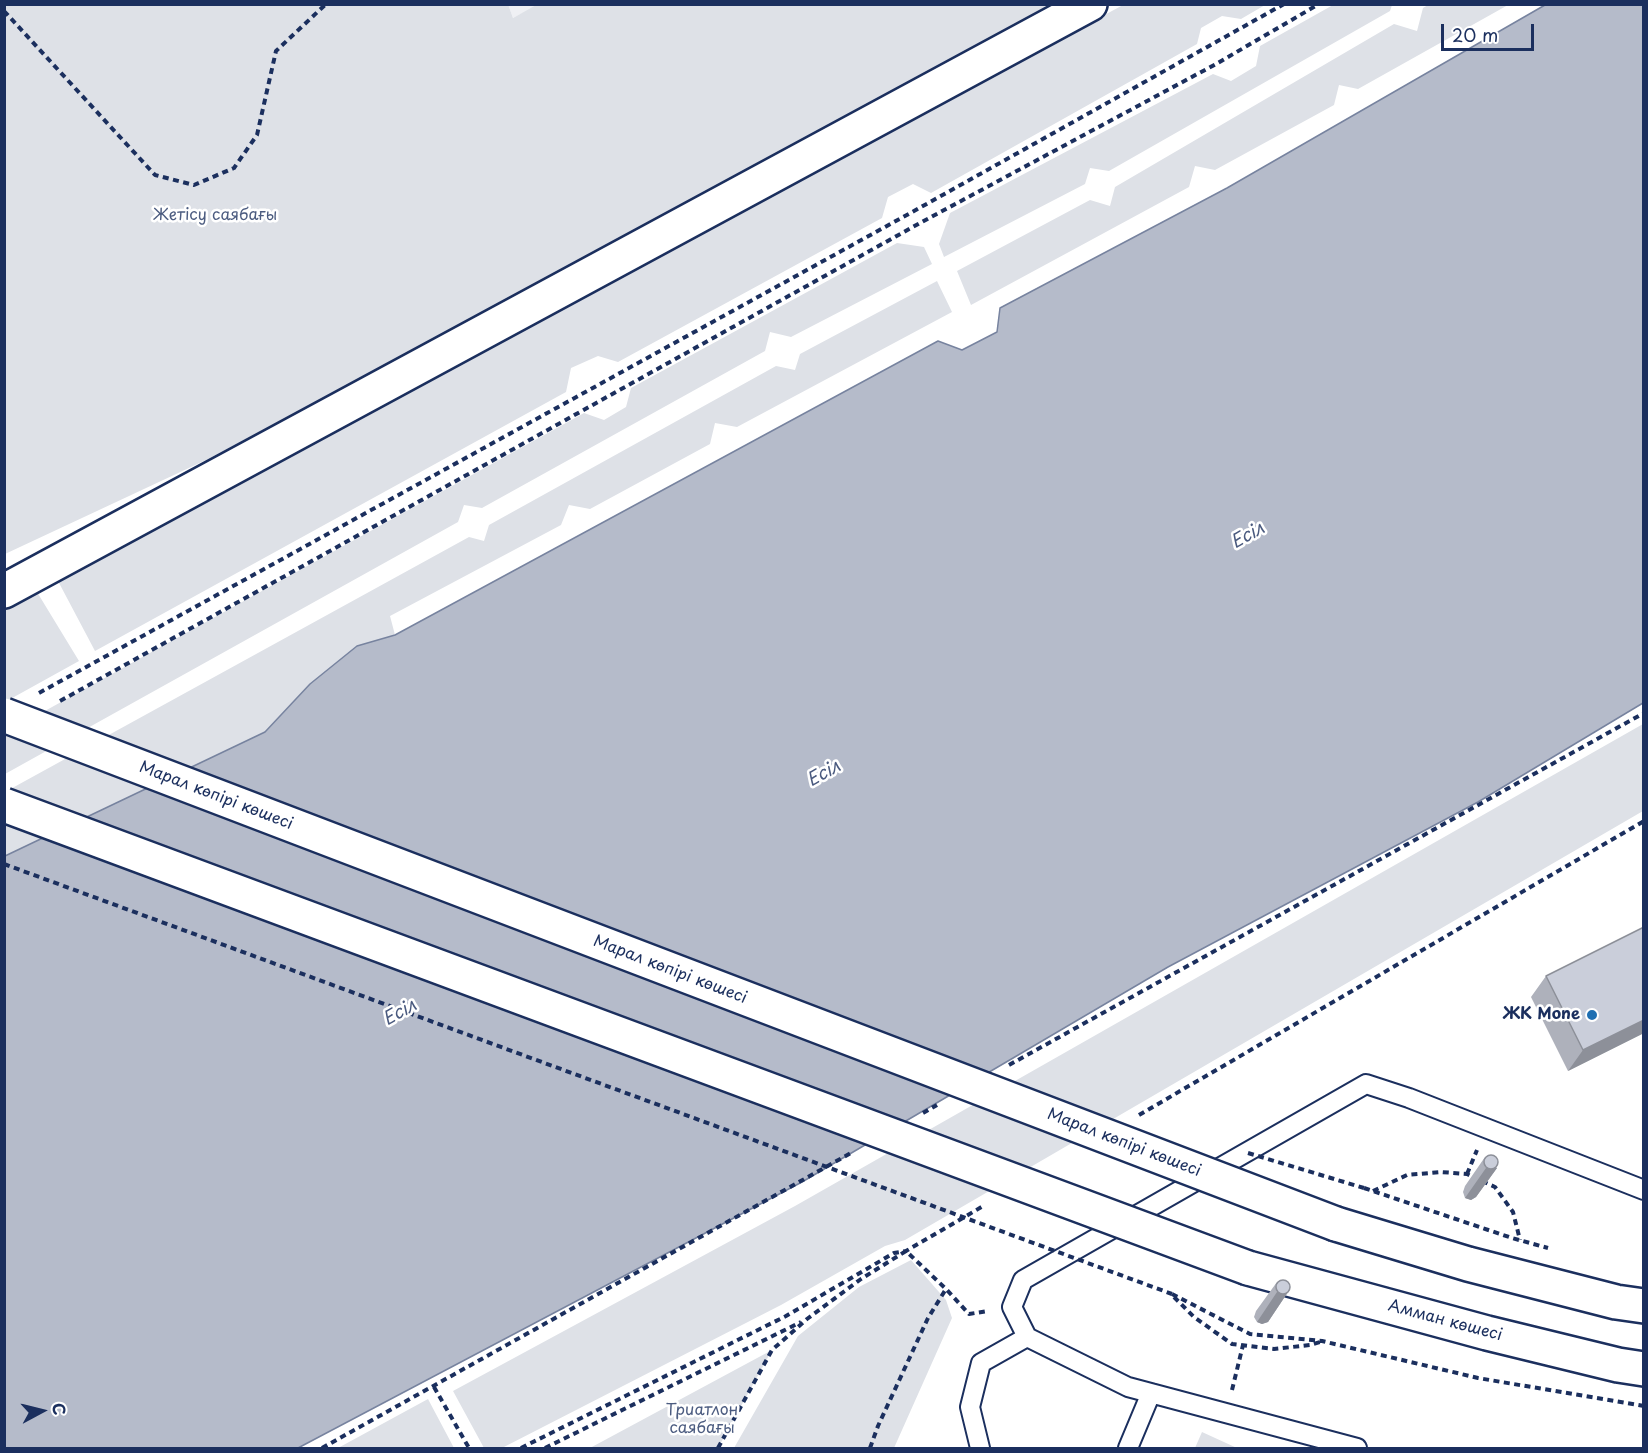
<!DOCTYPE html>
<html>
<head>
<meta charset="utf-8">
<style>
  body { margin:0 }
  #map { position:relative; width:1648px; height:1453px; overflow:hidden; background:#fff; font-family:"Playpen Sans",sans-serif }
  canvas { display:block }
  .frame { position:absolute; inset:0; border:6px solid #1b2f5e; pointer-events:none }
  .north { position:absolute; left:12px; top:1381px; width:60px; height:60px; -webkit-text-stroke:4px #fff; paint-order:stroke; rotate:83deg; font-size:16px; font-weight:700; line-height:24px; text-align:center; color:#1b2f5e }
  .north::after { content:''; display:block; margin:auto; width:21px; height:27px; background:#1b2f5e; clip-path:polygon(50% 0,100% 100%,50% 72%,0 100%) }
  .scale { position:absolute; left:1441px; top:24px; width:93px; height:27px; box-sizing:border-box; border:3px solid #1b2f5e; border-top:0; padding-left:8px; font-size:18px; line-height:21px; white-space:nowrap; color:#1b2f5e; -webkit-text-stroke:4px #fff; paint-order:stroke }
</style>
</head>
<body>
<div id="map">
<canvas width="1648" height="1453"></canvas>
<div class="frame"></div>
<div class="north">С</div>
<div class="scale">20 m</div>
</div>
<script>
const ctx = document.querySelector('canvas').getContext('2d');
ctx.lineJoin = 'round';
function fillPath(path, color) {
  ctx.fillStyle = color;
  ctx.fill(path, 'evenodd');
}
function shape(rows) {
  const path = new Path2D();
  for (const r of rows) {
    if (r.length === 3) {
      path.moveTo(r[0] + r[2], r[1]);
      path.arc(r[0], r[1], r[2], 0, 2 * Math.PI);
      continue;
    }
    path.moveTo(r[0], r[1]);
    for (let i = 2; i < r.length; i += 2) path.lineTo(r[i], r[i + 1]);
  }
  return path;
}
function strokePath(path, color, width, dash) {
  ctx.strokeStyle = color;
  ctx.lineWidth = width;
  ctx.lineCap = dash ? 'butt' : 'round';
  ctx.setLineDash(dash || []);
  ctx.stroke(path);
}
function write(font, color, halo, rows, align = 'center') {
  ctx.font = font + ' "Playpen Sans",sans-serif';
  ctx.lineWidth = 5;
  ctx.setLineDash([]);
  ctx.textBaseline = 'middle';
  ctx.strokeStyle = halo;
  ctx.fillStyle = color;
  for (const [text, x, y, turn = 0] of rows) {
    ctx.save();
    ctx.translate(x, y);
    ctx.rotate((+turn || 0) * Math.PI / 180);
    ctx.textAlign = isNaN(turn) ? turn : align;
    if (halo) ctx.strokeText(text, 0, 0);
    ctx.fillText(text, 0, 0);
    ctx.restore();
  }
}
fillPath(shape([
  [508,4,538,5,513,18]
]), '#eff0f4');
fillPath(shape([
  [508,4,513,18,538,4,1053,5,590,257,206,460,5,554,4,5],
  [1123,5,1265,5,1241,19,1222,16,1201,28,1197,44,931,193,913,184,888,197,882,218,618,362,598,356,571,368,566,392,95,651,58,581],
  [1333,5,1392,5,1390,11,1109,171,1090,168,1085,184,944,257,939,244,950,213,1213,74,1231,81,1256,66,1260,46],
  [1428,5,1508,5,1358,89,1339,85,1334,105,1215,170,1195,166,1189,187,971,305,957,271,1090,200,1110,206,1115,187,1394,24,1417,31,1423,8],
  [897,243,924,247,932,264,791,337,770,332,765,351,482,508,464,505,458,522,5,774,5,733,584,413,604,420,626,407,631,388],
  [937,281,952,312,737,427,715,423,710,444,590,509,569,505,561,525,390,616,395,635,357,646,310,684,265,732,5,856,5,792,469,537,484,541,489,525,776,366,795,370,800,354],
  [37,592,79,661,5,702,5,610],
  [1643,724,1643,811,905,1240,885,1246,781,1305,502,1448,484,1448,453,1391,795,1206],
  [911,1260,946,1300,952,1318,894,1448,734,1448,798,1336,859,1287],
  [772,1350,718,1448,590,1448],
  [428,1399,454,1448,338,1448],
  [1202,1432,1237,1448,1195,1448]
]), '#dee1e7');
const water = shape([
  [1545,5,1643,5,1643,703,1478,802,1168,967,802,1182,298,1448,5,1448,5,856,265,732,310,684,357,646,395,635,938,341,962,350,997,332,1000,308,1227,188,1545,5]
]);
fillPath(water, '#b5bbca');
strokePath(water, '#77839f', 1.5);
const lane = shape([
  [980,1448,970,1407,981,1363,1027,1337],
  [1128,1448,1151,1393],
  [1357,1448,1128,1387,1027,1337,1012,1307,1023,1280,1366,1084,1409,1098,1644,1190]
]);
const street = shape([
  [4,591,1090,4]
]);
const secondary = shape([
  [1336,1224,1468,1264,1616,1302,1644,1306],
  [1248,1268,1487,1333,1618,1365,1644,1369]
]);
strokePath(lane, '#1b2f5e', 22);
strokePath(street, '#1b2f5e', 38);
strokePath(secondary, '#1b2f5e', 38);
strokePath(shape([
  [4,11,155,175,194,185,234,168,257,135,276,51,326,4],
  [39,693,914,211,1284,4],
  [60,701,920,223,1216,64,1319,4],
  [1009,1065,1644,713],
  [923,1113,937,1105],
  [1139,1115,1644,821],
  [1467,1174,1477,1150],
  [1482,1181,1495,1187,1513,1212,1520,1240],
  [1364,1188,1512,1238,1548,1248],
  [1373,1191,1407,1175,1441,1172,1467,1174,1475,1178],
  [1172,1294,1250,1334,1322,1341,1478,1378,1644,1406],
  [1174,1297,1194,1317,1232,1344,1274,1349,1310,1345,1320,1342],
  [434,1387,469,1448],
  [1232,1390,1243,1345],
  [322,1448,851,1153],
  [521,1448,786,1316,894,1253,906,1251,985,1205],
  [545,1448,801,1322],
  [718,1448,772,1350,807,1319,861,1279,906,1251,946,1289,969,1314,988,1311],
  [870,1448,878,1426,928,1318,946,1289]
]), '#1b2f5e', 4, [6, 4.5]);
strokePath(lane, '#fff', 18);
strokePath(street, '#fff', 33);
strokePath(secondary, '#fff', 33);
const secondaryBridge = shape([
  [4,715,1336,1224],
  [4,805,1248,1268]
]);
strokePath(secondaryBridge, '#1b2f5e', 38, []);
strokePath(shape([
  [4,864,1172,1294],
  [1248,1153,1364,1188]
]), '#1b2f5e', 4, [6, 4.5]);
strokePath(secondaryBridge, '#fff', 33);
fillPath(shape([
  [1644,927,1644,1033,1568,1071,1531,997,1546,976],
  [1485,1157,1497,1168,1476,1197,1471,1200,1465,1198,1463,1192,1465,1186],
  [1277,1282,1288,1292,1268,1322,1262,1324,1257,1322,1254,1317,1256,1311]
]), '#aeb1bb');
fillPath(shape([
  [1644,1020,1644,1033,1568,1071,1583,1050],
  [1486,1168,1497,1168,1476,1197,1471,1200,1465,1198],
  [1277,1292,1288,1292,1268,1322,1262,1324,1257,1322]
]), '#8d9099');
const building = shape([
  [1644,927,1644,1020,1583,1050,1546,976,1644,927],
  [1491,1162,7],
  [1283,1287,7]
]);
fillPath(building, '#caceda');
strokePath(building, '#8d9099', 1.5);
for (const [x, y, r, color] of [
  [1592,1015,6,"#1f6fb2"]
]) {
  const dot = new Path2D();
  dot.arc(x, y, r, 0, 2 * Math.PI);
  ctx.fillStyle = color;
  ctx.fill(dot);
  strokePath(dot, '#fff', 2);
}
write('16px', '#4c5c80', '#fff', [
  ["Жетісу саябағы",215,216],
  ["Триатлон",702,1411],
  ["саябағы",702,1429]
]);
write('16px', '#1b2f5e', '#fff', [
  ["Марал көпірі көшесі",216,796,21],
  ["Марал көпірі көшесі",670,970,21],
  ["Марал көпірі көшесі",1124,1143,21],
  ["Амман көшесі",1445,1321,15]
]);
write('bold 16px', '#1b2f5e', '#fff', [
  ["ЖК Mone",1580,1015]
], 'right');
write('italic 18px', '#49597e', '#fff', [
  ["Есіл",1248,536,-29],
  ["Есіл",824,774,-29],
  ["Есіл",400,1013,-29]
]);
</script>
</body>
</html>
